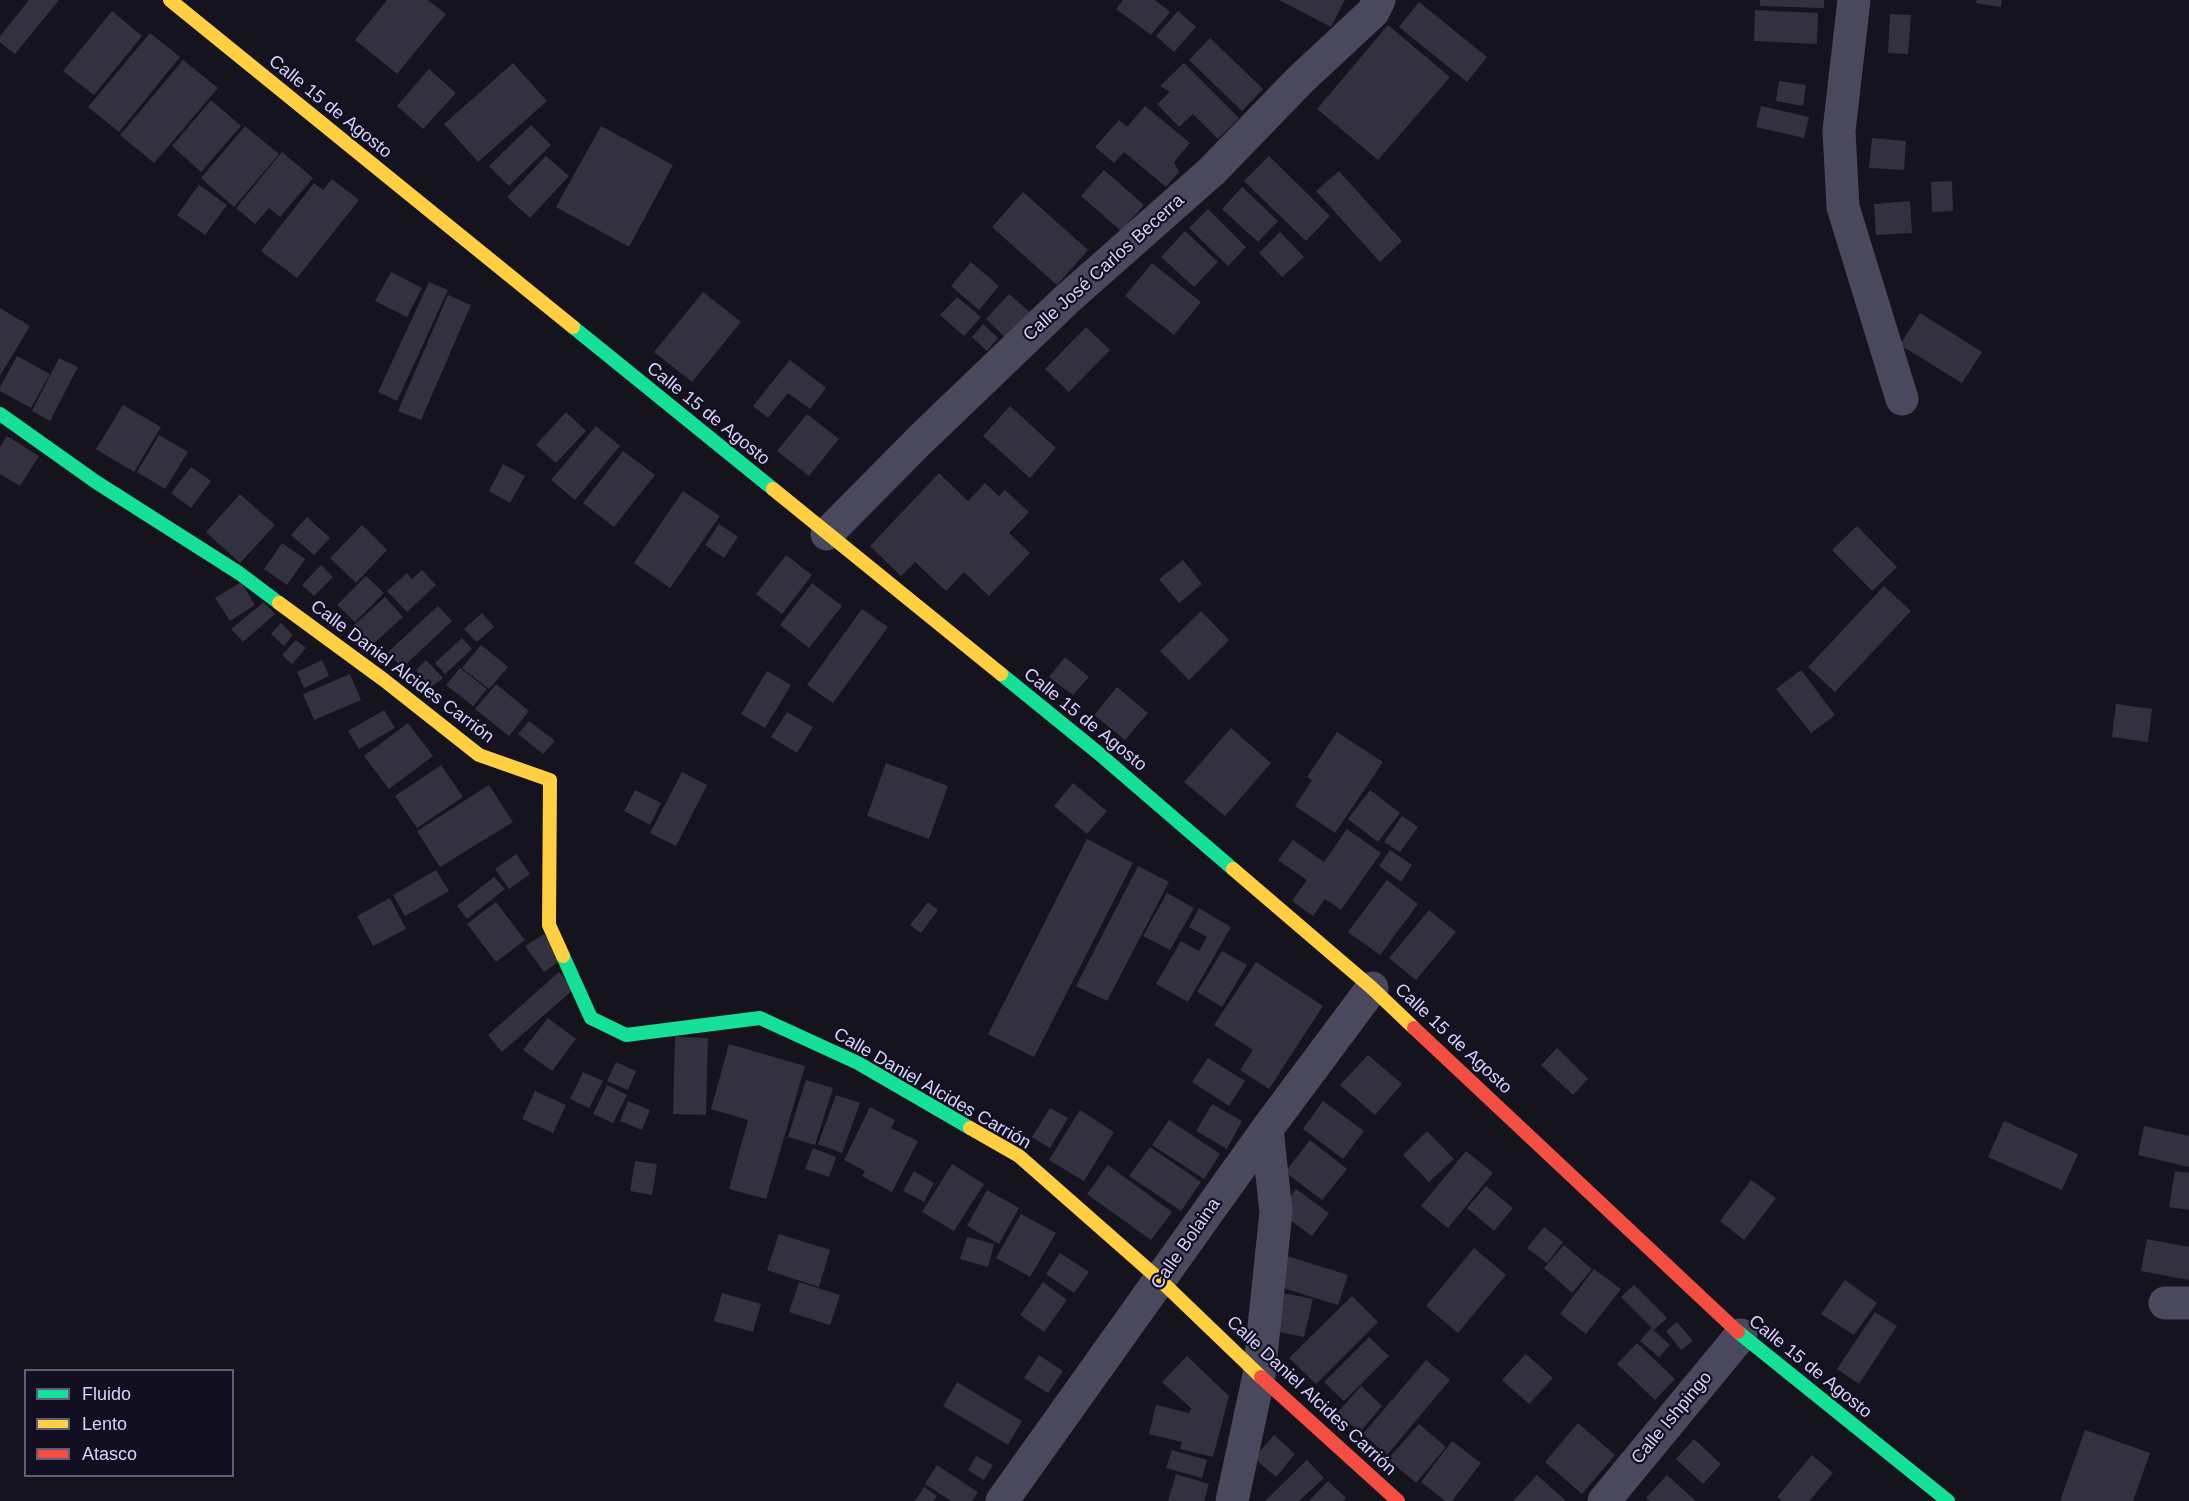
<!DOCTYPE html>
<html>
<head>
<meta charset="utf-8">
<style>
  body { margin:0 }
  #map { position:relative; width:2189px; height:1501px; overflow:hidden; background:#15131d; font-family:Helvetica,sans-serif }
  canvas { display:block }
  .legend { position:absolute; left:24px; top:1369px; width:210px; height:108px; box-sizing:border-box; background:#120f21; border:2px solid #615d79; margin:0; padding:8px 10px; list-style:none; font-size:18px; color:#d7d2fc }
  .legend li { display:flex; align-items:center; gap:12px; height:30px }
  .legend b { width:30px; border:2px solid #615d79 }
</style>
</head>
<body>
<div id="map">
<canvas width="2189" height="1501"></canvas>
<ul class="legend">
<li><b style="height:8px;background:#16e098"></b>Fluido</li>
<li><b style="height:8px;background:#ffcf43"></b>Lento</li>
<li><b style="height:8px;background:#f24e42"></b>Atasco</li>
</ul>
</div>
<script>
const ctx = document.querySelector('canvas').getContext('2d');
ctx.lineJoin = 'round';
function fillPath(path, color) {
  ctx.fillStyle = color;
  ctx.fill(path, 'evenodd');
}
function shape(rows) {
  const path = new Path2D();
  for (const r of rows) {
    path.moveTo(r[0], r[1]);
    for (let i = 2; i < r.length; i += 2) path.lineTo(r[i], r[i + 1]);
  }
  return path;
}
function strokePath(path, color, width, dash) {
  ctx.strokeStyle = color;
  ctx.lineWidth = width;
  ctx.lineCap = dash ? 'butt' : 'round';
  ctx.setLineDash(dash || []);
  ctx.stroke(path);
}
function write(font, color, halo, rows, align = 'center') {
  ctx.font = font + ' Helvetica,sans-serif';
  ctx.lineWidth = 4.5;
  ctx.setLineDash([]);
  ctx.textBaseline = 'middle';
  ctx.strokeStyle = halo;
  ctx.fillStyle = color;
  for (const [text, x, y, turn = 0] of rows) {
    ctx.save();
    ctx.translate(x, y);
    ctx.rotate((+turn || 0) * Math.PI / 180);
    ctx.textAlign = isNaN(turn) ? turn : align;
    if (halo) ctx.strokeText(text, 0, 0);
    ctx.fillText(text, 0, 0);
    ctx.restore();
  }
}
fillPath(shape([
  [29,0,59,0,15,54,0,42,0,36],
  [387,0,428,0,446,14,397,74,355,40],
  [1123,0,1155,0,1170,12,1151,35,1116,9],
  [1279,0,1345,0,1331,27],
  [1760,0,1824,0,1824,8,1760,6],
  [1977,0,2002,0,2001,7,1976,3],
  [1419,2,1487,57,1467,82,1399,27],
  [1755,10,1818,13,1817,44,1754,41],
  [112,11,142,36,94,95,63,71],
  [1178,11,1196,27,1174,52,1156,36],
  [1890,14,1911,15,1908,54,1888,53],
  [1388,25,1450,77,1378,160,1317,109],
  [150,33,180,57,119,132,88,107],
  [1210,38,1263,89,1242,111,1189,60],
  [183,60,218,88,154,163,120,135],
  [513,63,547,101,478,162,444,124],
  [1184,63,1239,118,1218,139,1193,114,1179,127,1157,104,1170,92,1160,86],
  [429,69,456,93,423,129,397,106],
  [1779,81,1806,85,1803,106,1776,101],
  [211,100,241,126,201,172,172,146],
  [1145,106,1190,143,1174,162,1179,172,1166,187,1124,152,1114,163,1095,147,1119,120,1127,127],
  [1761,106,1809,117,1804,138,1756,127],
  [531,125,551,145,509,186,489,166],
  [245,126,279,154,234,207,201,178],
  [601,126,673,165,629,247,556,207],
  [1872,138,1906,141,1904,170,1869,168],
  [282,152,313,178,280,217,269,208,255,224,236,208],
  [546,156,569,176,530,218,507,197],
  [1269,156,1330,216,1306,241,1244,181],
  [1104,170,1144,205,1121,231,1081,196],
  [1339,171,1402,241,1380,262,1316,191],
  [332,179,359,200,297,278,261,251,314,183,323,190],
  [1952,181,1953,211,1932,212,1931,182],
  [199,185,227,205,205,235,177,215],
  [1242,187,1278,221,1258,242,1222,209],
  [1023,192,1088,250,1057,285,992,227],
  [1910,201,1912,233,1876,235,1874,204],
  [1208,209,1246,247,1228,266,1189,228],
  [1185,231,1218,262,1194,287,1161,257],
  [1280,232,1304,257,1282,277,1259,253],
  [971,262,999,286,979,310,951,286],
  [1152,263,1201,302,1174,335,1125,296],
  [391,272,422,288,407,317,375,301],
  [429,282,448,290,397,401,378,392],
  [703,292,741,322,692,382,654,352],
  [1009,294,1031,313,1007,339,986,319],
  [448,295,471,305,421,420,398,411],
  [957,297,981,317,964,336,940,315],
  [0,308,30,326,0,376],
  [1920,313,1982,352,1962,383,1900,345],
  [983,324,998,338,987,351,972,337],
  [1086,327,1110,350,1069,392,1045,369],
  [17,356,50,374,31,408,0,391,0,387],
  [59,358,78,367,50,421,32,411],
  [790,360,826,388,810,409,788,393,768,418,753,406],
  [123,405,161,427,134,472,96,449],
  [1010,406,1056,448,1030,478,983,436],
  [566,412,586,431,556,463,536,445],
  [807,414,839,439,809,476,777,451],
  [596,426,620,446,575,500,551,480],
  [159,435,188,452,165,489,137,472],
  [7,436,39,456,20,486,0,474,0,447],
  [623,451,655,475,614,527,583,503],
  [503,464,525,476,510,503,489,491],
  [191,467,211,481,191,508,171,493],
  [939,473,968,501,985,483,999,496,1005,490,1029,512,1009,533,1030,553,989,596,964,572,946,591,915,562,901,576,870,546],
  [683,491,720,516,670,588,634,563],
  [240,494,275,525,240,563,206,532],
  [307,517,330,538,314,555,291,535],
  [719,524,738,537,724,558,705,545],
  [362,525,387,550,356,583,330,558],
  [1857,526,1897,567,1872,591,1832,550],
  [282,543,305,559,287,585,264,569],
  [786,555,812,575,782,614,756,594],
  [1183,560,1202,584,1179,603,1159,579],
  [321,565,333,577,314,596,302,585],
  [422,570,436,585,407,612,387,591,407,573,412,579],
  [366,576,384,593,355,622,337,605],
  [241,582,255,605,230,621,215,598],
  [812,583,842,606,809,648,780,625],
  [1884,586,1911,611,1835,692,1808,667],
  [385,597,403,617,371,646,353,626],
  [264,602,275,614,243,642,231,629],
  [438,606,452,621,402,668,388,652],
  [862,609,888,627,833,703,807,685],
  [1201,611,1229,640,1189,680,1160,651],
  [482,613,494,627,477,642,464,629],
  [281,623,293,635,284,646,271,634],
  [462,638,472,649,445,674,435,663],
  [296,640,306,648,292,664,282,655],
  [481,645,508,667,489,689,462,668],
  [1065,657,1089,677,1073,695,1049,677],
  [322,660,329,676,304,688,297,672],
  [426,660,443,678,431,687,416,670],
  [460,668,487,689,473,706,446,685],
  [1801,670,1835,715,1811,733,1776,689],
  [767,671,791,685,765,728,741,714],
  [350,674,361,700,314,720,303,694],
  [496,684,529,711,509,736,475,709],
  [1117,687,1148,713,1125,740,1094,715],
  [2116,704,2152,709,2148,742,2112,737],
  [384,710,395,728,359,749,348,731],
  [787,712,813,727,797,753,771,737],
  [529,721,555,741,543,754,518,734],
  [408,723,433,756,389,789,364,756],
  [1231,728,1271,763,1225,816,1184,782],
  [1337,732,1383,762,1335,833,1295,806,1312,780,1307,777],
  [886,763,948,786,929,839,867,816],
  [441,765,463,797,417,828,395,796],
  [682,772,707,785,676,846,650,833],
  [1073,783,1107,811,1087,834,1054,806],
  [489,785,513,822,440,867,417,831],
  [635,790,661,803,650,825,624,811],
  [1370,790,1400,813,1378,842,1348,819],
  [1402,816,1418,827,1400,852,1384,842],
  [1347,829,1381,853,1341,910,1325,899,1313,916,1292,901,1307,880,1278,860,1293,840,1324,862],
  [1087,839,1133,863,1034,1057,988,1034],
  [1390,850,1412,865,1401,882,1379,866],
  [516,854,530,874,509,889,495,869],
  [1138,866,1169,882,1107,1001,1076,986],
  [436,870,449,891,405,916,393,895],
  [494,877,505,889,467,919,457,906],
  [1387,880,1418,904,1380,955,1348,932],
  [1167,893,1194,908,1170,950,1143,936],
  [390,898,406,929,373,946,357,916],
  [496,902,525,940,496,962,467,924],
  [928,902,938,910,921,933,910,925],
  [1199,908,1231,927,1188,1002,1156,984,1181,941,1199,951,1207,937,1189,927],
  [1429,910,1456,932,1416,980,1389,958],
  [544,934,561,960,544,972,525,946],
  [1222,951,1247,965,1222,1007,1197,992],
  [1256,962,1323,1006,1269,1089,1240,1070,1253,1050,1214,1025],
  [559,972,574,989,502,1052,488,1035],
  [548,1018,576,1039,552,1071,523,1050],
  [675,1037,708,1038,706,1115,673,1114],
  [729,1044,805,1066,766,1199,729,1189,748,1120,711,1109],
  [1557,1048,1588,1079,1573,1095,1541,1065],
  [1368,1055,1402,1084,1375,1115,1340,1085],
  [1208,1058,1245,1081,1229,1106,1192,1082],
  [616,1062,636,1071,628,1090,607,1081],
  [583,1072,603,1081,589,1108,570,1099],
  [806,1080,833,1088,815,1145,788,1137],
  [607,1085,627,1095,613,1123,593,1114],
  [535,1091,566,1105,553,1133,522,1119],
  [836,1095,860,1103,842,1153,818,1144],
  [628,1101,650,1110,642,1130,620,1121],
  [1323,1101,1364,1131,1343,1159,1303,1129],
  [1212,1104,1242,1121,1227,1149,1196,1131],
  [870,1107,895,1120,891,1128,918,1141,892,1192,862,1176,865,1171,844,1160],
  [1050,1108,1068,1118,1050,1148,1032,1137],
  [1080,1110,1114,1132,1084,1181,1049,1160],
  [1169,1120,1220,1154,1204,1179,1152,1145],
  [2004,1121,2078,1154,2062,1190,1988,1157],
  [2144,1126,2189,1136,2189,1167,2138,1155],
  [1427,1131,1454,1159,1429,1182,1403,1155],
  [1310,1140,1347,1169,1322,1200,1285,1172],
  [1150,1147,1201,1182,1181,1211,1129,1176],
  [813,1148,836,1157,829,1177,805,1169],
  [1466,1151,1493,1173,1448,1228,1421,1206],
  [635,1161,657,1164,652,1195,630,1191],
  [952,1164,984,1184,954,1231,922,1212],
  [1108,1165,1172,1212,1151,1240,1087,1194],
  [914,1171,934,1183,924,1202,903,1191],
  [2175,1171,2189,1173,2189,1210,2169,1207],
  [1751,1180,1776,1198,1744,1240,1720,1221],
  [1486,1186,1513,1208,1494,1231,1467,1208],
  [1296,1189,1329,1213,1312,1236,1279,1212],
  [987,1190,1019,1208,999,1244,967,1226],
  [1021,1214,1056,1233,1030,1277,996,1258],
  [1544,1227,1563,1242,1547,1263,1527,1248],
  [779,1234,830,1250,819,1287,767,1270],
  [967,1237,994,1244,988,1267,960,1259],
  [2147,1239,2189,1247,2189,1280,2141,1271],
  [1564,1245,1592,1269,1572,1293,1544,1268],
  [1474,1248,1506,1275,1458,1333,1426,1306],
  [1060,1253,1089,1272,1074,1293,1046,1274],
  [1287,1256,1348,1275,1338,1305,1277,1286],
  [1594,1269,1621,1289,1586,1334,1560,1314],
  [1845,1280,1877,1303,1854,1335,1821,1314],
  [799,1282,840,1295,830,1325,789,1312],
  [1043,1282,1067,1300,1044,1332,1020,1315],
  [1634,1285,1667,1318,1654,1330,1621,1297],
  [722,1293,761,1304,753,1332,714,1321],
  [1283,1293,1313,1299,1304,1337,1275,1331],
  [1352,1296,1378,1322,1316,1384,1289,1358],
  [1875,1312,1897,1326,1859,1384,1837,1369],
  [1677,1322,1693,1341,1681,1350,1666,1331],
  [1651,1328,1670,1345,1659,1357,1640,1341],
  [1369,1337,1389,1356,1344,1401,1324,1382],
  [1637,1343,1675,1379,1655,1400,1617,1364],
  [1526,1354,1553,1378,1529,1404,1502,1380],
  [1039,1355,1063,1371,1048,1393,1024,1378],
  [1187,1356,1229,1396,1213,1457,1180,1449,1182,1442,1149,1434,1156,1405,1189,1413,1191,1408,1162,1382],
  [1426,1360,1450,1380,1387,1455,1363,1434],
  [957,1382,1022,1421,1008,1445,943,1406],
  [1361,1386,1382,1406,1360,1432,1337,1413],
  [1578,1423,1615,1455,1582,1494,1545,1462],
  [1419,1424,1446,1447,1416,1483,1388,1459],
  [2085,1430,2150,1453,2133,1501,2060,1501],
  [1274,1435,1295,1454,1276,1477,1254,1458],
  [1694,1439,1721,1464,1703,1484,1676,1459],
  [1452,1441,1481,1463,1452,1501,1445,1501,1421,1482],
  [1172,1450,1207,1460,1202,1478,1166,1468],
  [1812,1455,1833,1473,1809,1501,1782,1501,1777,1497],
  [976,1456,993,1465,984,1480,968,1470],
  [1307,1460,1324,1478,1299,1501,1265,1501],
  [937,1465,978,1492,972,1501,951,1501,925,1484],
  [1176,1474,1209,1484,1204,1501,1168,1501],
  [1537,1475,1566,1501,1513,1501],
  [1667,1475,1696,1501,1650,1501,1646,1498],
  [1328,1481,1346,1498,1343,1501,1309,1501],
  [924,1487,937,1496,934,1501,915,1501]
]), '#33313f');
strokePath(shape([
  [1854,0,1839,131,1843,207,1902,399],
  [827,534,920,440,1066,300,1212,171,1300,80,1373,12,1379,0],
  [2165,1303,2189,1303],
  [1002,1501,1267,1129,1372,988],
  [1232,1501,1259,1375,1276,1212,1267,1129],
  [1604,1501,1741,1335]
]), '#4a485d', 33);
strokePath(shape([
  [573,327,773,489],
  [0,414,96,482,239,573,279,603],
  [1001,674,1097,752,1233,869],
  [563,956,591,1018,626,1035,760,1018,858,1063,970,1128],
  [1738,1332,1948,1501]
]), '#16e098', 14);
strokePath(shape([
  [170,0,573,327],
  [773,489,1001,674],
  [279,603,384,680,479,755,550,780,549,925,563,956],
  [1233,869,1372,988,1414,1028],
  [970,1128,1019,1156,1160,1280,1261,1377]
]), '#ffcf43', 14);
strokePath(shape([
  [1414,1028,1738,1332],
  [1261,1377,1398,1501]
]), '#f24e42', 14);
write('18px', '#d7d2fc', '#120f21', [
  ["Calle 15 de Agosto",330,107,39],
  ["Calle José Carlos Becerra",1104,268,-42],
  ["Calle 15 de Agosto",708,414,39],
  ["Calle Daniel Alcides Carrión",402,672,37],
  ["Calle 15 de Agosto",1085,720,39],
  ["Calle 15 de Agosto",1453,1039,43],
  ["Calle Daniel Alcides Carrión",932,1089,30],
  ["Calle Bolaina",1186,1244,-55],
  ["Calle 15 de Agosto",1810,1367,39],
  ["Calle Daniel Alcides Carrión",1311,1396,43],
  ["Calle Ishpingo",1672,1418,-50]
]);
</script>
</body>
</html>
